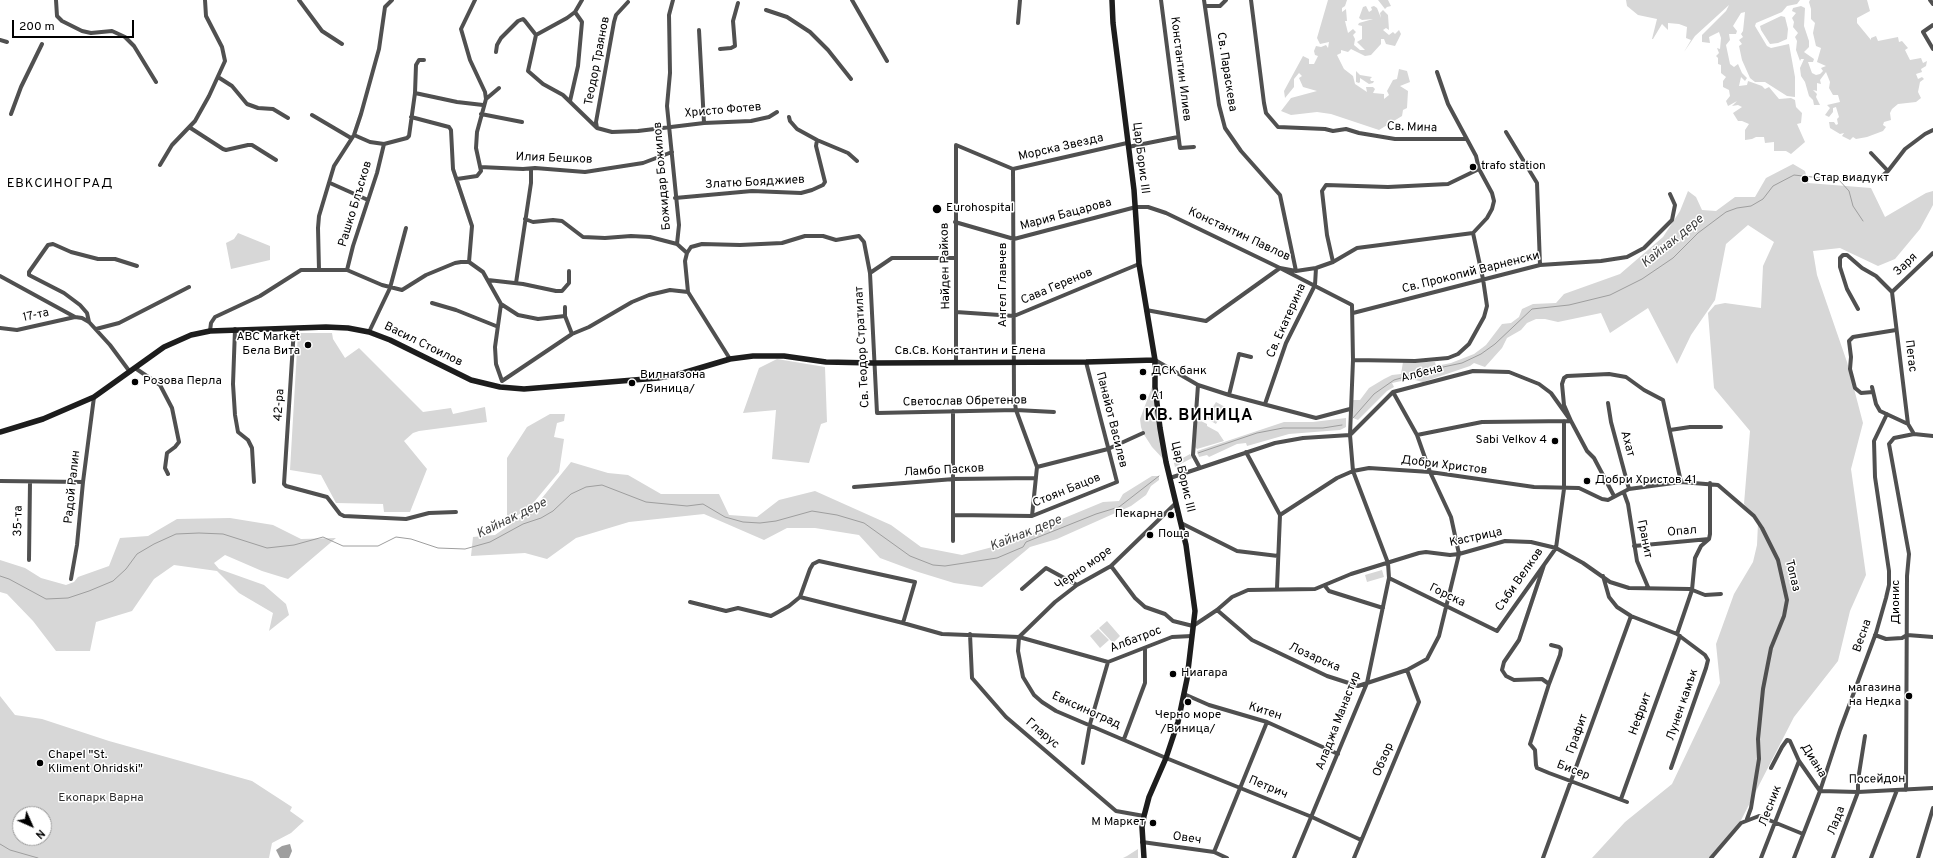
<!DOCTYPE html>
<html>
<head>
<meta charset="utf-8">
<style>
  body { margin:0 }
  #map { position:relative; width:1933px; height:858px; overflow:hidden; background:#fff; font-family:Overpass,sans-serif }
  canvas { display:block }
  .north { position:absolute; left:12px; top:806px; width:40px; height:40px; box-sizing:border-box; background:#fff; border:1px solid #999; border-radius:50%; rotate:135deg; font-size:11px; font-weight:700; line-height:16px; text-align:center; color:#000 }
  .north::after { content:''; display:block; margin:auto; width:14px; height:18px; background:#000; clip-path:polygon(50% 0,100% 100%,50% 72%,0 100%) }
  .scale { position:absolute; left:12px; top:20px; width:122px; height:18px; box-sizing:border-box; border:2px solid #000; border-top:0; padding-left:5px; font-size:12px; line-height:14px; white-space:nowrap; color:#000; -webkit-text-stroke:3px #fff; paint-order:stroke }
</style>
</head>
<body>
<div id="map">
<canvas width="1933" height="858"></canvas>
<div class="north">N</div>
<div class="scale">200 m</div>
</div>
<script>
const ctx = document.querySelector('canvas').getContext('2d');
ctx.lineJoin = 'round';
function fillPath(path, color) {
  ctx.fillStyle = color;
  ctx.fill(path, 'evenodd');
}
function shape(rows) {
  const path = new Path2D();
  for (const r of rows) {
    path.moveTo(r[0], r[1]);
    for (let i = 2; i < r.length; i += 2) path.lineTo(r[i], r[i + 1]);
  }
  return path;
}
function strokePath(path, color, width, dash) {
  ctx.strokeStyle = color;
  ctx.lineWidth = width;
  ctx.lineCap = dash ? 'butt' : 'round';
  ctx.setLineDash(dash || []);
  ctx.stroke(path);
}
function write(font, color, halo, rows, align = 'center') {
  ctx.font = font + ' Overpass,sans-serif';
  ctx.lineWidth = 3;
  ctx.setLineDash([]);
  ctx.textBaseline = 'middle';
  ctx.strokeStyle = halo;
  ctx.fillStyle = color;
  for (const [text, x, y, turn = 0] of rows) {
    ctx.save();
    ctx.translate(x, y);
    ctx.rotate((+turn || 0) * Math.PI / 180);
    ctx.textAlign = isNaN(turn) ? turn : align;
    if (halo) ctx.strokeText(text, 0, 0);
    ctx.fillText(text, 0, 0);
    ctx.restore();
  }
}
fillPath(shape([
  [1328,0,1347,0,1345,6,1342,8,1342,12,1346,9,1347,21,1345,21,1348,33,1353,29,1356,32,1353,35,1355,39,1354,45,1360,50,1365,50,1357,42,1362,39,1362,26,1358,25,1359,23,1373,19,1362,20,1359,18,1363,7,1366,6,1369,12,1372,10,1371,7,1374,6,1377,8,1381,18,1380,13,1383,10,1388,15,1389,30,1386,28,1383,30,1389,35,1393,32,1395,34,1399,30,1401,34,1395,46,1386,44,1384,39,1381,39,1381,44,1371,55,1365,56,1351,49,1348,52,1341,50,1341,53,1337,55,1344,69,1353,76,1355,84,1367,92,1366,87,1373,87,1375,89,1373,93,1384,94,1384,99,1389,95,1387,91,1393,80,1397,79,1399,69,1407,71,1410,82,1400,86,1408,91,1407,108,1403,110,1402,116,1379,130,1331,114,1317,112,1291,115,1281,111,1291,98,1317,91,1303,87,1299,78,1302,76,1299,73,1294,79,1294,87,1285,98,1284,91,1303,56,1309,59,1309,64,1314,64,1318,56,1315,55,1314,51,1316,46,1321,47,1326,45,1328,48,1329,42,1320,44,1317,38],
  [1378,0,1388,0,1391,6,1387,7,1385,9],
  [1626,0,1800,0,1797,4,1787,6,1782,12,1756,23,1755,26,1767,46,1771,48,1789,44,1795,77,1795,97,1787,96,1765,82,1755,82,1750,78,1742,60,1739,46,1742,44,1739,40,1743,37,1741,34,1743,31,1745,12,1741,13,1733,26,1737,31,1736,34,1729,34,1730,40,1726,45,1730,64,1734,67,1738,64,1742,73,1747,78,1745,81,1741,77,1739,86,1747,85,1748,81,1762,86,1765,89,1769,87,1779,99,1791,98,1795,100,1796,107,1802,113,1801,123,1797,124,1805,142,1791,154,1786,151,1774,151,1774,142,1765,143,1764,137,1756,137,1752,139,1745,140,1745,130,1749,124,1742,121,1738,121,1733,113,1742,107,1738,105,1732,106,1737,101,1728,106,1726,101,1730,96,1729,90,1723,87,1723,81,1726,77,1721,73,1721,65,1718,64,1718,58,1716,56,1719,53,1717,48,1720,49,1721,38,1719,32,1709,37,1710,43,1702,42,1702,35,1726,11,1729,5,1695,36,1684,52,1691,40,1686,38,1687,27,1679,24,1668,23,1668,30,1662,24,1653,39,1652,39,1657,19,1638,15,1627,6],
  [1810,0,1867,0,1870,11,1857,18,1857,23,1871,40,1871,38,1876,36,1878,41,1898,37,1899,42,1902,41,1908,48,1905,50,1910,60,1921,58,1923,63,1927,61,1926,66,1921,69,1922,72,1916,74,1918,79,1922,77,1924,79,1920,82,1918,92,1921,98,1916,102,1898,104,1892,109,1890,113,1891,120,1884,122,1883,125,1886,127,1883,131,1867,137,1856,139,1853,137,1850,140,1842,136,1844,133,1840,134,1830,128,1829,122,1834,122,1836,125,1838,124,1837,119,1839,117,1836,107,1833,108,1833,112,1829,117,1825,115,1830,108,1827,105,1840,102,1838,95,1833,95,1829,88,1830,82,1826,72,1820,80,1821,84,1817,83,1817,91,1813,90,1817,94,1816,97,1820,105,1814,105,1813,100,1809,96,1805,82,1801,76,1800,68,1804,59,1801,59,1800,61,1796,50,1797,41,1795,37,1798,33,1793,27,1794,22,1792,18,1796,13,1792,11,1793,8,1801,6,1805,8,1804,26,1809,41,1809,47,1804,52,1814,59,1813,62,1808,62,1812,73,1816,75,1820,74,1823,71,1821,68,1826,66,1817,62,1821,48,1816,46,1813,33,1815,23,1811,19,1811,9,1809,2],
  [1781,16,1785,17,1788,29,1787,39,1778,43,1770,44,1761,30,1760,26],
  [1356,71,1360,75,1372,77,1370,79,1371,81,1374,81,1373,83,1369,84,1360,78,1360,82,1359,83,1356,82],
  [1793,164,1805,171,1808,183,1871,188,1885,217,1926,193,1933,191,1933,205,1920,229,1895,259,1878,266,1840,248,1813,251,1817,275,1847,362,1863,423,1851,469,1866,575,1850,611,1838,661,1794,717,1736,830,1711,858,1592,858,1625,822,1672,784,1720,683,1716,644,1734,594,1753,562,1757,545,1758,523,1744,504,1750,431,1714,388,1708,313,1715,305,1725,303,1761,308,1763,266,1774,242,1748,225,1726,244,1715,300,1691,335,1677,364,1648,308,1610,333,1601,313,1558,322,1545,319,1536,319,1527,323,1521,330,1507,338,1502,348,1485,367,1474,363,1470,366,1423,382,1411,379,1392,383,1394,387,1387,391,1358,420,1353,418,1351,412,1351,400,1360,400,1369,388,1384,379,1392,375,1401,374,1403,362,1435,362,1436,366,1451,363,1474,354,1486,345,1502,324,1511,323,1519,317,1522,309,1533,304,1556,303,1564,294,1620,274,1663,237,1680,211,1688,191,1696,197,1702,210,1716,211,1735,197,1755,197,1766,178],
  [238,233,270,246,270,260,231,269,226,243,234,239],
  [298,333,332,333,333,339,345,358,359,348,423,412,451,408,453,414,485,407,487,422,419,431,413,433,404,441,427,469,410,512,384,512,383,504,336,503,321,475,290,470],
  [777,359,825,367,827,422,821,424,809,463,772,459,776,410,743,413,759,368],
  [1155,379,1166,462,1152,447,1143,433,1141,427,1140,419],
  [1216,402,1225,407,1216,424,1206,418],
  [550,414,565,414,564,421,557,423,554,437,564,439,559,472,529,508,507,522,507,458,527,427],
  [1346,418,1346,427,1340,430,1289,434,1247,446,1246,443,1237,444,1209,457,1207,455,1199,457,1197,451,1284,422,1313,422],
  [1197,419,1207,424,1207,426,1218,432,1224,441,1197,449,1195,447],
  [1190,454,1192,458,1175,467,1174,463],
  [571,462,608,473,628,475,661,494,719,494,729,515,757,517,779,500,815,491,891,525,921,547,962,555,1023,539,1045,526,1103,502,1119,501,1123,494,1152,476,1159,476,1159,480,1151,486,1146,495,1131,506,1057,539,1030,547,982,587,954,583,915,571,880,558,859,535,815,528,787,528,764,540,704,514,629,522,576,538,547,559,525,553,471,556,473,537,495,535,534,508],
  [230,518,273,525,301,539,336,538,288,579,262,571,225,555,214,563,219,569,264,585,286,604,289,615,269,631,273,613,239,593,217,571,174,565,154,579,132,611,96,622,90,651,56,651,33,621,7,594,0,592,0,560,25,568,41,578,66,585,74,582,78,577,109,566,120,538,148,536,177,519],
  [1382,570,1384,577,1367,582,1365,575],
  [1107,621,1120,636,1113,643,1099,628],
  [1098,629,1109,640,1100,648,1090,636],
  [0,696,15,715,42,719,109,741,252,781,292,807,290,811,304,821,291,833,272,843,269,858,0,858],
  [20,814,44,814,44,838,20,838],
  [1138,849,1138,858,1123,858,1127,856]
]), '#d7d7d7');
fillPath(shape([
  [290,844,292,851,289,858,280,858,276,850,282,846]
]), '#9e9e9e');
strokePath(shape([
  [1353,418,1374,394,1394,380,1429,370,1462,363,1481,354,1495,344,1532,309,1569,305,1610,295,1642,279,1673,258,1698,233,1726,212,1737,208,1751,206,1763,199,1773,186,1794,175,1839,180,1849,191,1853,206,1863,221],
  [1198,453,1257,433,1283,428,1323,428,1342,425],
  [0,576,9,579,46,599,68,598,89,591,113,581,126,569,137,554,154,544,176,534,199,533,223,534,267,548,294,545,323,537,343,546,378,546,396,537,411,539,438,548,465,549,490,542,523,524,541,518,553,511,571,494,586,487,602,485,646,502,687,506,703,504,725,517,743,522,760,523,776,521,812,511,837,515,864,523,910,556,933,565,945,566,997,558,1023,547,1026,542,1096,514,1119,507,1159,476],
  [0,844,10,850,38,858]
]), '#9e9e9e', 1);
strokePath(shape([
  [56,0,57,16,62,21,82,31,91,33,112,31,125,37,134,46,156,82],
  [299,0,322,31,342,44],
  [475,0,461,29,470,60,485,92,486,99],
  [673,0,669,15,670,73,667,106,679,225,677,244,687,253],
  [852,0,887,61],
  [1161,0,1180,148,1194,147],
  [1204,0,1219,105,1225,128,1241,151,1280,195,1296,271],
  [1251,0,1264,103,1266,113,1278,127,1325,129,1333,131,1346,129,1359,133,1395,139,1465,139],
  [1930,0,1933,4],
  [1206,6,1220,6,1226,0],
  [766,10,787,17,810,32,828,50,851,79],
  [1018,23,1020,0],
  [1933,25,1923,32,1933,49],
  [699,30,704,123],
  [536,35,567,18,575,12,582,0],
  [0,40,7,42],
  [720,49,731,48,735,46,733,21,738,3],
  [496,52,497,45,501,38,518,21,523,19,525,21,536,35,528,71,543,84,563,95,597,128,612,132,638,131,704,123,751,121,769,117,777,112],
  [218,77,232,86,247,104,258,108,273,109,288,118],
  [415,93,457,102,483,105],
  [570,101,578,66,582,22,575,12],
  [11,114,21,87,42,44],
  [481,114,522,122],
  [312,115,351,138],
  [411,117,449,127,451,130,453,169,472,226,469,262],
  [789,117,790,121,797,129,817,140,848,153,857,161],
  [189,127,223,149,226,150,248,145,252,145,276,160],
  [597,128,596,122,614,22,616,15,628,2],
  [1506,132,1537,183,1540,265],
  [354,135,370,142,384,144,407,138,409,136,415,93,416,65,419,60,424,60],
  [1128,147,1178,137],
  [1871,153,1888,171,1905,149,1925,134,1933,130],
  [160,165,172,145,195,121,209,96,225,61,222,47,206,16,205,0],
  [480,167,523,169,535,168,585,172,643,163,672,152],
  [1013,169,1014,397,1016,410,1037,467,1032,516],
  [1882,176,1888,171],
  [457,179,477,176,481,171,476,148,477,132,486,99,499,88],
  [330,183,368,200],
  [675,198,752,191,801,193,812,190,823,185,825,182,816,146,817,140],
  [525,219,533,222,553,220,562,221,583,237,605,238,631,236,650,237,677,244],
  [955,222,1014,239,1136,207,1148,207,1166,213,1280,268,1296,271,1316,268,1333,262,1357,248,1473,233],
  [1333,262,1327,235,1322,191,1326,185,1388,187,1448,184,1479,169],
  [1280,268,1352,305,1353,360,1350,435,1353,471,1388,563,1389,578,1367,683,1294,858],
  [319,270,318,228,319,216,334,166,354,135,361,114,379,49,385,7,392,0],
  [347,270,353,246,377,173,384,144],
  [870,273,892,258,955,258],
  [0,276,75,317,82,318,89,322,110,345,130,372],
  [488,280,523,284,556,291,562,291,569,283,569,271],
  [516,283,531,183,531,169],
  [1892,292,1908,424],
  [1892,292,1933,253],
  [432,303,456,310,496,326],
  [501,304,495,347,496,364,502,381],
  [565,307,565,316,572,334],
  [1858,309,1847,289,1840,267,1840,258,1843,255,1847,255,1862,268,1876,276,1892,292],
  [1146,310,1206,321,1280,268],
  [956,312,1014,316,1139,264],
  [1353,313,1540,265,1601,261,1627,257,1644,248,1672,220,1675,205,1670,194],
  [89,322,87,313,80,305,64,293,29,275,29,272,48,245,53,244,71,252,98,259,115,259,137,266],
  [0,328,17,330,75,317],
  [294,328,284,484,286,486,327,497,340,514,344,516,406,519,429,513,456,512],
  [96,329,119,323,189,287],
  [235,329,233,384,235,415,238,432,248,440,252,448,254,482],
  [210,331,211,323,215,317,260,296,301,270,347,270,382,285,402,290,426,275,455,263,461,262,469,262,483,272,501,304,518,315,538,319,565,316],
  [369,332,390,288,406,228],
  [730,359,688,292,685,261,687,253,691,247,702,244,740,245,782,243,805,236,823,236,836,240,859,236,864,242,870,273,877,413,1016,410,1054,412],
  [1155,360,1198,385,1229,395,1316,418,1350,409],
  [1353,360,1415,361,1448,358,1458,354,1469,344,1484,317,1487,306,1483,279,1473,233,1487,218,1492,209,1494,201,1492,193,1479,169,1476,156,1448,104,1437,72],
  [956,363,956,145,1013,169,1127,143],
  [135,368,160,385,172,408,179,442,175,447,167,453,165,468,168,474],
  [502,381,572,334,589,327,632,302,649,295,670,290,688,292],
  [1198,385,1193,455,1200,468],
  [1872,387,1876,404,1880,411,1908,424,1914,434,1933,436],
  [1873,392,1861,393,1855,388,1850,369,1851,357,1849,341,1853,337,1896,330],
  [1229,395,1239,354,1251,357],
  [1608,403,1611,422,1629,489],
  [1265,404,1286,343,1315,285,1316,268],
  [1670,430,1690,427,1721,427],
  [1417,435,1482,422,1571,421,1564,405,1562,384,1564,378,1567,376,1609,374,1626,377,1644,390,1663,400,1681,482],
  [1246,452,1280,515,1277,588],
  [1037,467,1108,449,1143,433],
  [1170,478,1275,443,1303,438,1350,435,1393,392,1473,371,1509,372,1539,384,1551,393,1571,421,1587,451,1594,458,1614,496],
  [0,481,83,482],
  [854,487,954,479,1036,478],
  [1624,493,1628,504,1637,561,1648,587],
  [953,515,1032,516,1117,482,1086,362],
  [1280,515,1337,478,1353,471,1369,468,1430,472,1534,487,1579,488,1602,499,1608,500,1629,489,1681,482,1718,485,1754,516,1762,528,1778,560,1787,600,1784,616,1771,648,1763,689,1758,739,1759,759,1751,808,1747,819],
  [1181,523,1237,551,1278,556],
  [953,541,953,411],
  [1634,546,1709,539],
  [29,560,30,482],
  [1544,565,1519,640,1504,662,1502,670,1506,676,1514,680,1542,679,1549,684],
  [1111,566,1135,598,1145,607,1165,614,1173,621,1193,626,1217,610,1232,597,1248,590,1315,589,1351,574,1419,553,1426,552,1450,555,1459,554,1505,541,1531,542,1556,548,1583,563,1610,582,1629,588,1690,589,1705,595,1721,594],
  [1603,576,1609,597,1617,607,1631,616,1677,634,1705,655,1708,660,1706,668,1671,768],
  [1389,578,1497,631,1556,548,1564,489,1564,421],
  [71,579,77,545,83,482,94,397],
  [1325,586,1329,591,1383,608],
  [1022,589,1046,568,1077,585],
  [690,602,726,611,738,608,771,616,789,606,800,597,810,569,813,564,819,561,915,582,903,623,800,597],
  [1217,610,1252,640,1327,676,1358,686,1407,670,1427,659,1439,636,1459,554,1451,517,1430,472,1417,435,1393,392],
  [903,623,942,634,1019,637,1108,662,1172,637,1192,636],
  [970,634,972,678,1006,717,1116,811,1144,816],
  [1677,634,1692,590,1695,558,1701,546,1709,539,1710,534,1710,483],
  [1875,635,1886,639,1902,638,1907,635,1933,637],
  [1019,637,1018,651,1023,677,1034,695,1042,702,1056,711,1166,758,1312,817,1361,840],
  [1019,637,1055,602,1077,585,1111,566,1176,503],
  [1551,645,1559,647,1561,649,1560,655,1549,684,1530,744,1535,750,1536,765,1537,768,1549,773,1627,802],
  [1184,694,1209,705,1267,722,1338,754],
  [1124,739,1145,683,1145,649],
  [1083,763,1090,724,1108,662],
  [1771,768,1782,747,1787,740,1790,741,1799,761,1820,791,1858,792,1933,788],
  [1906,790,1907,576,1909,554,1889,444,1894,438,1914,434],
  [1621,799,1680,636],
  [1142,842,1214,852,1227,858],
  [1214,852,1267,722],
  [1354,858,1419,702,1407,670],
  [1543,858,1631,616],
  [1711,858,1741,823,1759,816,1803,834],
  [1761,858,1799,761],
  [1794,858,1820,791,1840,730,1876,633,1886,598,1889,585,1889,571,1875,477,1874,441,1887,414],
  [1833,858,1858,792,1858,780,1865,736],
  [1871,858,1897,790],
  [1918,858,1933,808]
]), '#505050', 4);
strokePath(shape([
  [1112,0,1113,23,1134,190,1139,264,1155,360,1155,387,1160,428,1166,462,1186,545,1195,611,1187,679,1178,722,1166,758,1149,797,1144,816,1142,827,1144,858],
  [0,432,43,419,94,397,164,347,191,335,210,331,326,327,348,328,369,332,390,340,471,380,500,387,524,389,658,378,676,375,730,359,753,356,784,356,826,362,873,363,1086,362,1155,360]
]), '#1d1d1d', 5.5);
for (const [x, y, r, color] of [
  [1473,167,4,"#000"],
  [1805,179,4,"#000"],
  [937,209,5,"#000"],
  [308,345,4,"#000"],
  [1143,372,4,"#000"],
  [135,382,4,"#000"],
  [632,383,4,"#000"],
  [1143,397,4,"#000"],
  [1555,441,4,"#000"],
  [1587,481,4,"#000"],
  [1171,515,4,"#000"],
  [1150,535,4,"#000"],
  [1173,674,4,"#000"],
  [1909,696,4,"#000"],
  [1188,702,4,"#000"],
  [40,763,4,"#000"],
  [1153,823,4,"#000"]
]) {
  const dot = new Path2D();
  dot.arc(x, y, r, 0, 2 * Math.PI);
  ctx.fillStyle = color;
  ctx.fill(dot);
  strokePath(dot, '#fff', 1.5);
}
write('12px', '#000', '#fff', [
  ["Теодор Траянов",598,61,-79],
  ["Константин Илиев",1180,69,83],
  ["Св. Параскева",1226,72,81],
  ["Христо Фотев",723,111,-5],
  ["Св. Мина",1412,128,2],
  ["Морска Звезда",1061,148,-13],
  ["Цар Борис III",1140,158,83],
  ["Илия Бешков",554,159,2],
  ["Божидар Божилов",663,176,-95],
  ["Златю Бояджиев",755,183,-3],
  ["Рашко Блъсков",356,204,-73],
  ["Мария Бацарова",1066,215,-15],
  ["Константин Павлов",1239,235,25],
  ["Заря",1906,265,-43],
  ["Найден Райков",946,266,-91],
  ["Св. Прокопий Варненски",1471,273,-14],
  ["Ангел Главчев",1004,285,-90],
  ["Сава Геренов",1057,287,-23],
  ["17-та",36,316,-12],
  ["Св. Екатерина",1287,321,-66],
  ["Васил Стоилов",423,345,26],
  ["Св. Теодор Стратилат",863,347,-93],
  ["Св.Св. Константин и Елена",970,352],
  ["Пегас",1910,356,83],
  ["Албена",1422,374,-15],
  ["Светослав Обретенов",965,402,-1],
  ["42-ра",280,405,-86],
  ["Панайот Василев",1111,420,76],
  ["Ахат",1627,444,75],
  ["Добри Христов",1444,466,7],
  ["Ламбо Пасков",944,471,-3],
  ["Цар Борис III",1182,477,77],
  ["Радой Ралин",73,487,-84],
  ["Стоян Бацов",1067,491,-22],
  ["35-та",19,521,-89],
  ["Опал",1682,532,-5],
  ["Кастрица",1476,538,-12],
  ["Гранит",1644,539,79],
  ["Черно море",1084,569,-35],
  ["Топаз",1792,576,76],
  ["Съби Велков",1520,580,-55],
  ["Горска",1447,596,26],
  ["Дионис",1897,602,-90],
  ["Весна",1863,636,-71],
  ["Албатрос",1136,640,-21],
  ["Лозарска",1314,658,24],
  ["Лунен камък",1683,705,-71],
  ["Евксиноград",1086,711,24],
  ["Китен",1265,712,18],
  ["Нефрит",1641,714,-70],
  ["Аладжа Манастир",1339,721,-69],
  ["Гларус",1042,734,40],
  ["Графит",1578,734,-70],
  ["Обзор",1384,760,-67],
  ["Диана",1813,761,58],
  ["Бисер",1573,771,21],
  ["Посейдон",1877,780,-1],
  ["Петрич",1268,788,23],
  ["Лесник",1771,806,-69],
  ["Лада",1837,821,-69],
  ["Овеч",1187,839,8]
]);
write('12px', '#000', '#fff', [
  ["trafo station",1481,167],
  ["Стар виадукт",1813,179],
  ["Eurohospital",946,209],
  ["ABC Market",300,338,"right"],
  ["Бела Вита",300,352,"right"],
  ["ДСК банк",1151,372],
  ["Вилна зона",640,376],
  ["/Виница/",640,390],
  ["Розова Перла",143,382],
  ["A1",1151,397],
  ["Sabi Velkov 4",1547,441,"right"],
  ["Добри Христов 41",1595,481],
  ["Пекарна",1163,515,"right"],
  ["Поща",1158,535],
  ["Ниагара",1181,674],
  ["магазина",1901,689,"right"],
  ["на Недка",1901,703,"right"],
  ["Черно море",1188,716,"center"],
  ["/Виница/",1188,730,"center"],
  ["Chapel \"St.",48,756],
  ["Kliment Ohridski\"",48,770],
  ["М Маркет",1145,823,"right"]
], 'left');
write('12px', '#2e2e2e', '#fff', [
  ["Екопарк Варна",101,799]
]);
ctx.letterSpacing = '1px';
write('13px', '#000', '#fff', [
  ["ЕВКСИНОГРАД",60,184]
]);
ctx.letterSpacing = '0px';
write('italic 13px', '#3f3f3f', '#fff', [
  ["Кайнак дере",1673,242,-39],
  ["Кайнак дере",512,519,-26],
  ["Кайнак дере",1026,534,-22]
]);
ctx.letterSpacing = '1px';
write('bold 16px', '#000', '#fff', [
  ["КВ. ВИНИЦА",1199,417]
]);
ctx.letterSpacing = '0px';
</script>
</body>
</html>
